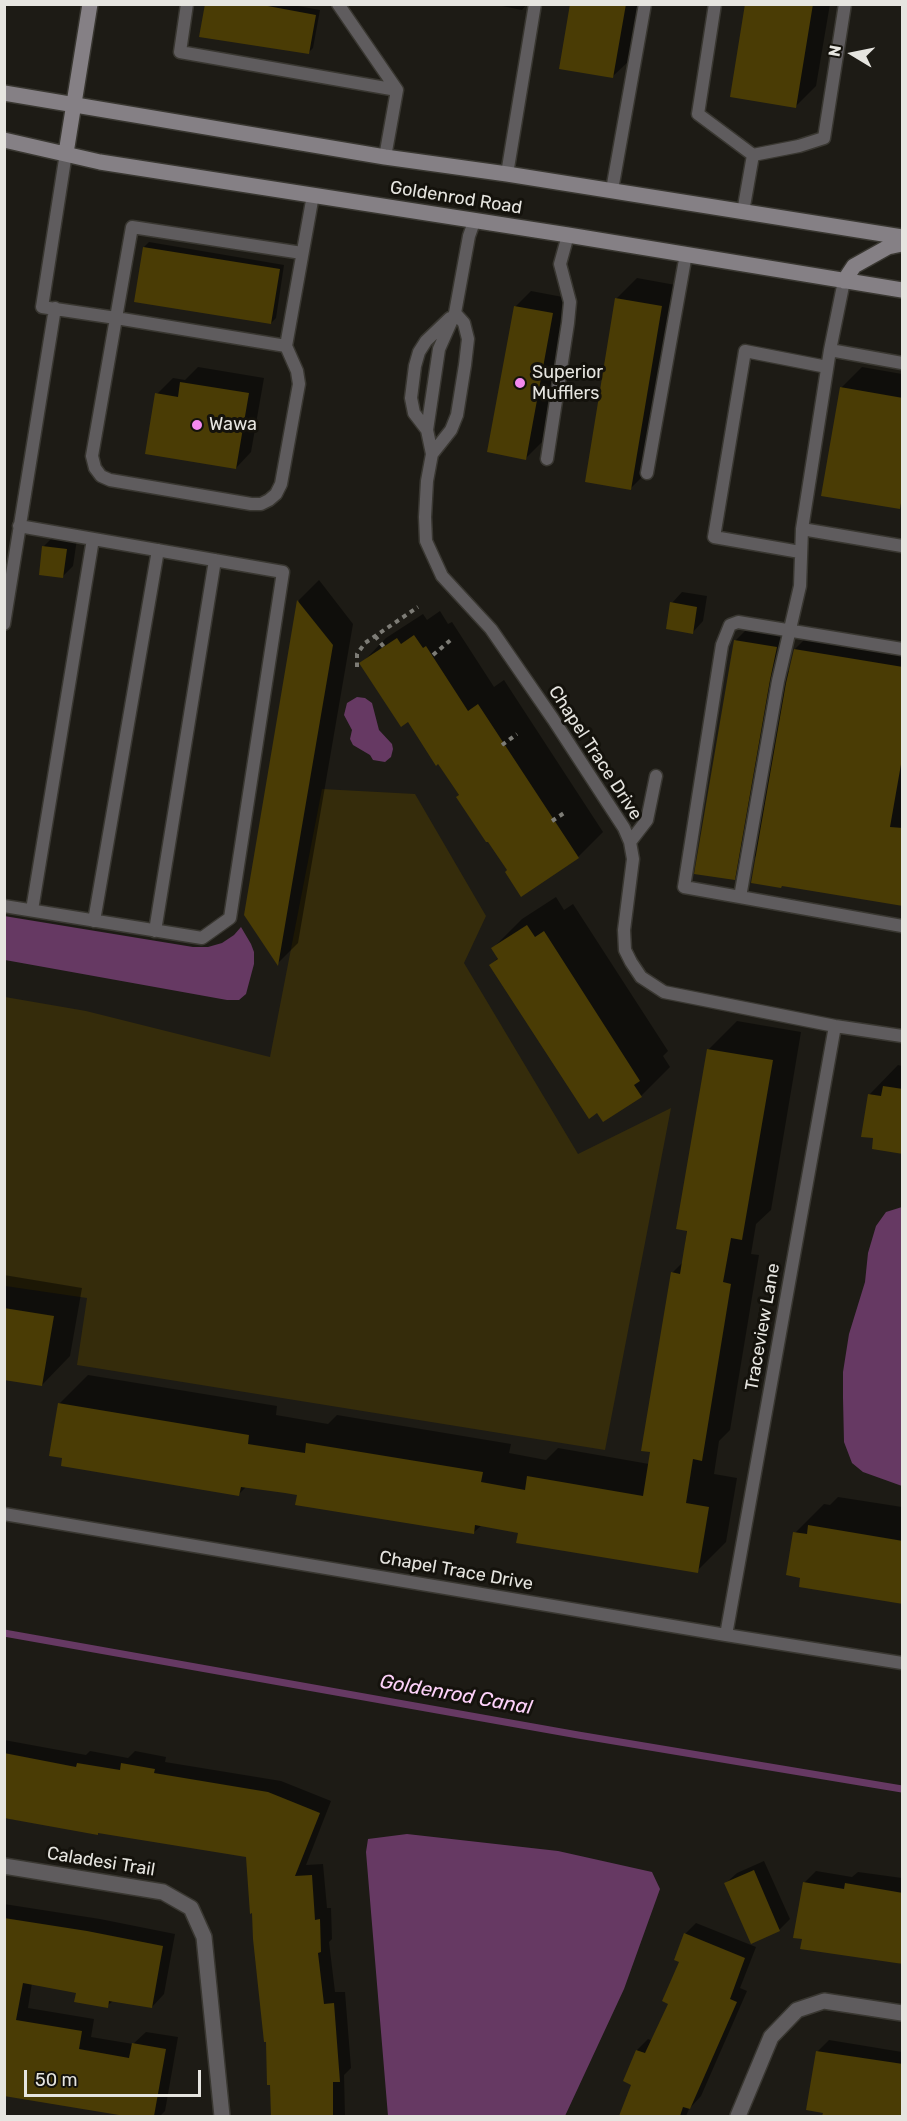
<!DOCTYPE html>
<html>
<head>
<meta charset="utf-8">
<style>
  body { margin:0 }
  #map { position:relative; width:907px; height:2121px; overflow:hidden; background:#1d1b15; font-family:Rubik,sans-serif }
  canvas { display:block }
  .frame { position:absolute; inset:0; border:6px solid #e6e5e0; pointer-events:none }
  .north { position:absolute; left:823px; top:24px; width:60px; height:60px; -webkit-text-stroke:4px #14120c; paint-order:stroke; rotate:280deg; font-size:16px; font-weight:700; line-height:24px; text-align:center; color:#e6e5e0 }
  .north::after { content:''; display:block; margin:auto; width:21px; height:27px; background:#e6e5e0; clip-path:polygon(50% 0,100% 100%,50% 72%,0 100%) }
  .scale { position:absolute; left:24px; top:2070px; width:177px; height:27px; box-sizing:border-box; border:3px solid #e6e5e0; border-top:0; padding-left:8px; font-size:18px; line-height:21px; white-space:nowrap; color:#e6e5e0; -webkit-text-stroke:4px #14120c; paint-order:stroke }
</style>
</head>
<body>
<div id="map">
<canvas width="907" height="2121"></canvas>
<div class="frame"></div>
<div class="north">N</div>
<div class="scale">50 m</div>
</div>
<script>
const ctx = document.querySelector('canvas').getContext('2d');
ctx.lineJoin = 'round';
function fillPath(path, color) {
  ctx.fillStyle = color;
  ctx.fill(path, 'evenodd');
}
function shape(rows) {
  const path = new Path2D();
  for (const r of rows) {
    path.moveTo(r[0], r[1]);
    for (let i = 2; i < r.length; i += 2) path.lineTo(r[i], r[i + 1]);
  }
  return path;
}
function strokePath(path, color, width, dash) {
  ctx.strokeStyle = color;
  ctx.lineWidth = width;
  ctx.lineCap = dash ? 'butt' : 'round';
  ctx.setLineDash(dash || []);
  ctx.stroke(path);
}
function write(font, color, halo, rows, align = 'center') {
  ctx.font = font + ' Rubik,sans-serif';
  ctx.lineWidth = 6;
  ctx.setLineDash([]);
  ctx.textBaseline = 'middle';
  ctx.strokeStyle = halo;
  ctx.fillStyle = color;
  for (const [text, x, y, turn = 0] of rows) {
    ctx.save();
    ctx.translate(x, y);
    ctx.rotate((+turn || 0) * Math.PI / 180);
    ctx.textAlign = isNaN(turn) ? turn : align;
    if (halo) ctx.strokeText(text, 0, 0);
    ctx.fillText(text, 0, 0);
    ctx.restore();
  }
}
fillPath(shape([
  [322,789,415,794,486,916,464,963,578,1154,671,1108,605,1450,77,1365,87,1298,5,1286,5,997,86,1011,270,1057]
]), '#352c0b');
fillPath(shape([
  [357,697,365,698,372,703,379,730,392,744,393,749,391,757,385,762,373,760,370,755,353,745,350,739,352,730,344,715,347,703],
  [4,916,193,947,208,947,222,943,234,935,241,927,251,944,254,952,254,964,246,994,239,1000,227,1000,5,960],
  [902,1207,902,1486,863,1472,852,1463,844,1442,843,1398,843,1372,849,1334,865,1282,868,1253,876,1226,886,1212],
  [407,1834,558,1851,652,1872,660,1889,624,1989,565,2116,388,2116,366,1852,368,1839]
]), '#663963');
fillPath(shape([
  [207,4,287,4,320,10,313,48,308,53],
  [492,4,527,4,522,10],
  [572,4,638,4,629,61,613,76],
  [747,4,830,4,816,86,796,106],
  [149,242,284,265,276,318,271,323,144,247],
  [637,278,681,286,651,468,631,488,616,299],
  [531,291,568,298,542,442,526,458,515,307],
  [198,367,264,378,251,452,236,468,157,394,173,378,185,380],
  [862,367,902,374,902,504,899,507,841,388],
  [54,536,77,539,73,566,62,577,44,546],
  [319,580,353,624,298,943,278,963,246,915,299,600],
  [682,592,707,596,703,621,693,632,672,603],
  [440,611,448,624,452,622,494,687,504,680,603,832,578,857,509,870,409,720,361,664,386,638,423,614,427,620],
  [756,620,797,627,788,671,790,671,795,649,811,633,902,649,902,905,757,855,734,879,735,641],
  [556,897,564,910,573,904,668,1051,663,1056,670,1067,641,1096,491,965,499,957,493,948,522,919],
  [737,1021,801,1032,771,1210,756,1224,751,1254,759,1255,730,1430,719,1441,714,1474,737,1478,726,1542,697,1571,482,1525,473,1533,298,1494,247,1486,239,1494,59,1404,88,1375,277,1406,276,1415,322,1423,328,1424,337,1415,511,1444,509,1453,546,1460,558,1448,649,1464,672,1273,683,1262,708,1050],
  [898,1065,902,1066,902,1152,875,1137,870,1094],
  [4,1275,82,1288,70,1356,42,1385,4,1378],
  [838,1497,902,1507,902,1602,802,1577,795,1533,824,1504,830,1505],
  [4,1740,86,1755,90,1751,128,1758,135,1751,166,1757,165,1762,281,1781,331,1801,306,1865,323,1864,327,1908,331,1908,332,1939,329,1942,335,1992,345,1992,351,2068,344,2075,345,2116,272,2116,272,2084,248,1855,4,1818],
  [764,1861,790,1919,780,1929,752,1942,726,1883,737,1873],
  [816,1871,852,1877,858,1872,902,1878,902,1964,804,1938,804,1883],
  [4,1904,100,1919,175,1934,164,1994,152,2007,114,2000,107,2006,78,1991,32,1983,28,2008,94,2019,91,2037,133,2044,146,2032,178,2037,165,2111,160,2116,121,2116,121,2114,4,2095],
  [696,1923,756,1947,740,1988,747,1991,701,2096,689,2109,686,2116,620,2116,633,2084,625,2081,637,2050,648,2039,653,2041,670,2003,681,1961,685,1934],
  [829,2040,902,2052,902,2116,852,2116,808,2109,818,2051]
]), '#0007');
strokePath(shape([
  [4,1633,578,1735,902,1789]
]), '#663963', 7);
fillPath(shape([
  [205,4,257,4,316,15,309,54,199,37],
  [570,4,626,4,613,78,559,69],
  [745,4,813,4,796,108,730,97],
  [143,247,280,269,271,324,134,302],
  [615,298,662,306,631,490,585,482],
  [514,306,553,313,526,460,487,452],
  [180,382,249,393,236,469,145,454,155,393,178,397],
  [840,387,903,398,903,492,900,509,821,496],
  [42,546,67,549,63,578,39,575],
  [297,600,333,645,278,966,244,915],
  [670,602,697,607,693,634,666,629],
  [414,635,423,648,426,646,468,711,478,704,579,858,521,897,505,872,507,870,488,842,486,842,456,797,459,795,438,764,436,766,408,722,401,727,359,663,397,638,401,644],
  [734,640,777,647,770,680,735,880,694,874],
  [794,649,903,667,903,753,890,827,903,828,903,906,782,886,781,888,751,883,786,683],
  [527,925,535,937,544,931,640,1081,634,1085,642,1097,603,1122,597,1113,589,1119,489,965,498,959,491,948],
  [707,1049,773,1060,742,1240,731,1238,723,1282,731,1284,702,1461,693,1459,686,1503,709,1507,698,1573,516,1543,518,1533,475,1525,474,1534,295,1505,297,1495,285,1493,241,1487,239,1496,61,1466,62,1458,49,1456,58,1403,249,1435,248,1444,292,1451,305,1453,306,1443,483,1472,481,1482,525,1490,527,1476,643,1496,650,1452,641,1451,671,1272,680,1274,687,1231,676,1229],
  [883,1086,903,1089,903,1154,872,1149,873,1138,861,1137,868,1094,881,1096],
  [4,1308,54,1316,42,1386,4,1380],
  [808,1525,903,1541,903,1604,799,1587,800,1578,786,1575,793,1532,807,1534],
  [4,1753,76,1767,77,1763,120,1770,121,1763,155,1769,154,1773,268,1792,320,1813,295,1876,312,1875,315,1920,320,1919,321,1952,318,1953,324,2004,334,2003,340,2082,333,2082,333,2116,271,2116,270,2085,267,2085,266,2042,264,2042,253,1939,252,1913,250,1914,246,1857,98,1833,98,1835,4,1818],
  [754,1870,780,1931,751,1944,724,1883],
  [803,1882,844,1889,845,1883,903,1893,903,1964,800,1949,802,1939,793,1938],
  [4,1918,87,1931,163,1946,152,2008,109,2001,108,2008,74,2002,76,1993,23,1983,16,2020,82,2031,79,2049,129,2058,132,2043,166,2049,154,2116,119,2116,119,2115,4,2096],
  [684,1933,745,1958,730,1999,737,2002,690,2109,683,2107,680,2116,619,2116,631,2085,623,2081,636,2050,645,2053,668,2004,662,2001,679,1962,674,1960],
  [816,2051,903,2064,903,2116,822,2116,823,2113,806,2110]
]), '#4a3c05');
const lane = shape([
  [187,4,180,52,397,90],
  [338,4,397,90,385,157],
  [715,4,698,114,753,155],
  [66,153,42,307,116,318,286,346,297,371,299,384,281,484,276,494,269,500,261,504,251,504,110,480,101,476,95,468,92,456,116,318,132,227,302,253],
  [507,174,535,4],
  [612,190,645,4],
  [743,212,753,155,799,146,824,138,845,4],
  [474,222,469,236,455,313,439,349,427,430,432,454,427,481,425,517,426,541,442,576,491,629,553,719,624,828,630,842,633,859,624,930,625,950,631,962,641,977,664,992,835,1026,902,1036],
  [286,346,313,195],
  [830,350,902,363],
  [427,430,414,413,411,398,415,366,419,352,426,341,450,318],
  [432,454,451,430,457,415,465,365,468,339,464,323,455,313],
  [547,459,568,323,570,302,560,264,568,235],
  [647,473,686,254],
  [802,529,902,546],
  [800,552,714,537,745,351,827,367],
  [4,624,55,308],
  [902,649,738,622,730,625,722,645,684,887,902,926],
  [630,842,647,820,656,776],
  [740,897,778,681,800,586,802,529,830,350,844,281],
  [4,906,202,938,230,918,283,572,19,526],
  [32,910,93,539],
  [94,921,158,550],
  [155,931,215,560],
  [4,1514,726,1635,902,1663],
  [726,1635,835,1026]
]);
const street = shape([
  [4,1866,163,1892,191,1908,204,1937,222,2116],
  [738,2116,771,2037,797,2010,824,2001,902,2013]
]);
const secondary = shape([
  [4,93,385,157,507,174,902,237],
  [4,140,100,162,568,235,902,290],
  [66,153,90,4],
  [844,281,854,266,888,247,902,244]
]);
strokePath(lane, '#393731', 15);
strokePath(street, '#393731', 18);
strokePath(secondary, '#393731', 18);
strokePath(shape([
  [375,636,384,647],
  [433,655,453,638],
  [357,667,357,654,365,643,418,607],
  [502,745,517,734],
  [552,821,567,811]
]), '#7d7c76', 4, [4.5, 4.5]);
strokePath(lane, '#5f5c5e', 12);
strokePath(street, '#5f5c5e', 15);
strokePath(secondary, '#858085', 15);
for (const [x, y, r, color] of [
  [520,383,6,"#f489ef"],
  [197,425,6,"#f489ef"]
]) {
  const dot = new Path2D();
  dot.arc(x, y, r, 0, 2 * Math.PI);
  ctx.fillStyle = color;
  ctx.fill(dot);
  strokePath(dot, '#14120c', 2);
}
write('18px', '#e6e5e0', '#14120c', [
  ["Goldenrod Road",456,198,9],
  ["Chapel Trace Drive",595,753,57],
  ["Traceview Lane",763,1327,-80],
  ["Chapel Trace Drive",456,1571,10],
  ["Caladesi Trail",101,1862,9]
]);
write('18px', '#e6e5e0', '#14120c', [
  ["Superior",532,373],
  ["Mufflers",532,394],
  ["Wawa",209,425]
], 'left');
write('italic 20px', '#fed2fa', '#14120c', [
  ["Goldenrod Canal",456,1695,10]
]);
</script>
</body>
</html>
